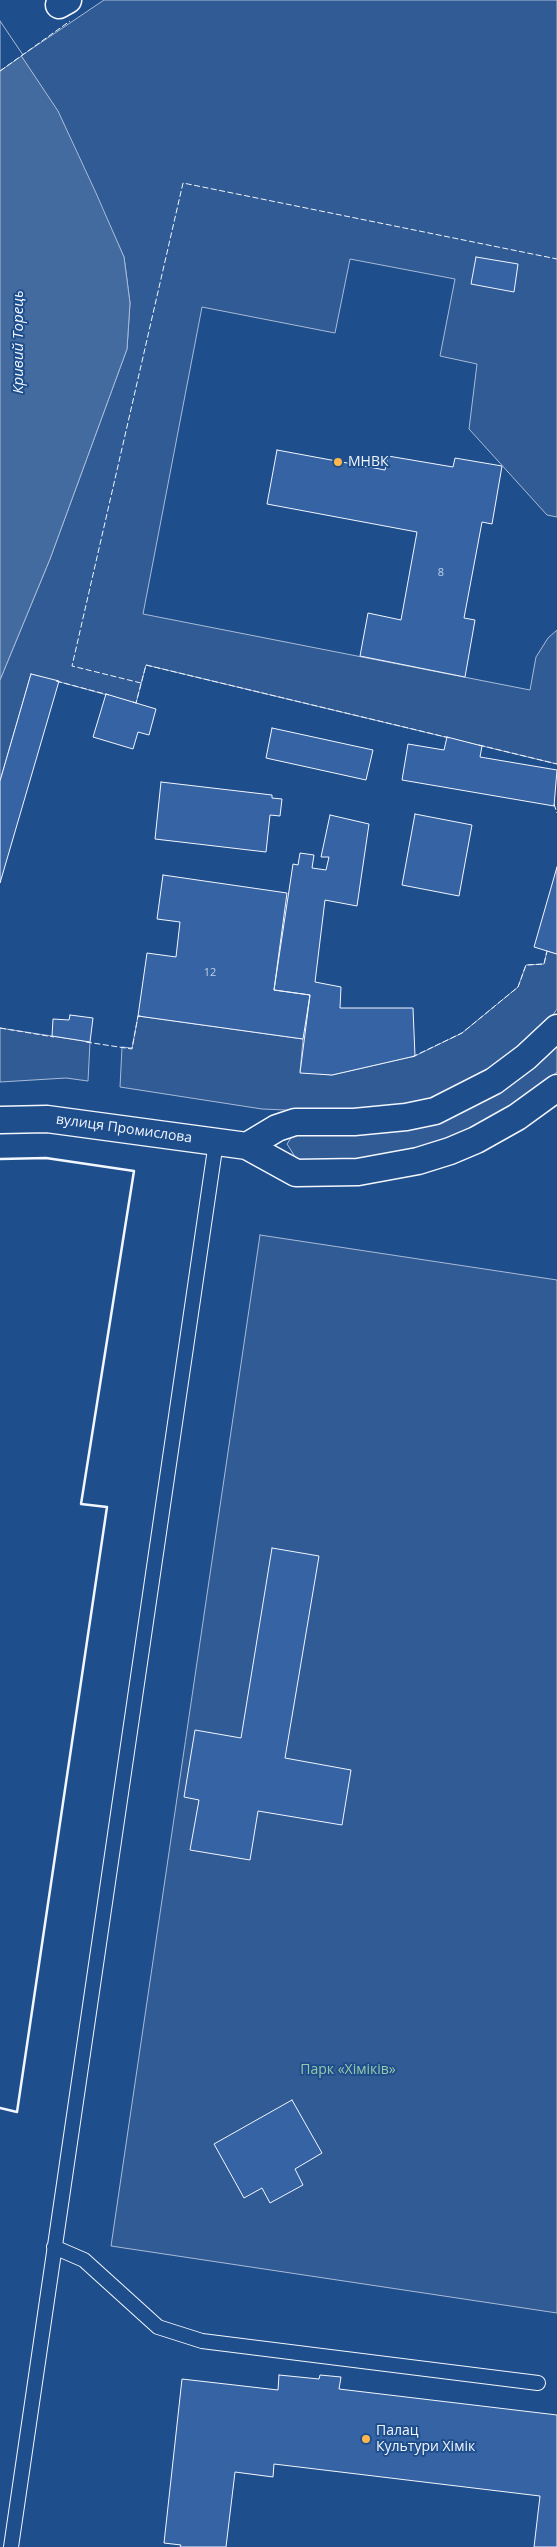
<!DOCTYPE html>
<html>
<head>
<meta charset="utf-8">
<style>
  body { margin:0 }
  canvas { display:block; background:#1f4e8c }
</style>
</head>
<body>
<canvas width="557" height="2547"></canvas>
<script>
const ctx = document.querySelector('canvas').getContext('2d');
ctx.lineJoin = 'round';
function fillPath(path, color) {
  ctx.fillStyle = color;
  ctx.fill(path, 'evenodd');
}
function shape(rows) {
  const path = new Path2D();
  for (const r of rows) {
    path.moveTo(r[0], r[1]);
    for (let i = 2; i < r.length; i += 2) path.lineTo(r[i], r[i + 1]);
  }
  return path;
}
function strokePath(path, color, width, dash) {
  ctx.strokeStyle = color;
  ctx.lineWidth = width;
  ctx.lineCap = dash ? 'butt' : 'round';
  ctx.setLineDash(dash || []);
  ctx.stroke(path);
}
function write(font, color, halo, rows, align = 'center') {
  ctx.font = font + ' "Open Sans",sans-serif';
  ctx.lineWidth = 4;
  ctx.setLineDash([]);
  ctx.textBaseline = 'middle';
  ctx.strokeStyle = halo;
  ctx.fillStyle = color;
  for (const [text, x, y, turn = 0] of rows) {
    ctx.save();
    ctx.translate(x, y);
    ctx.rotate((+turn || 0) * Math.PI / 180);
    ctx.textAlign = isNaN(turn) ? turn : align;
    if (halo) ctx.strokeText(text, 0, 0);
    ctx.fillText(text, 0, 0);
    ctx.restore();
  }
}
const built = shape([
  [104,0,557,0,557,517,547,515,469,429,477,364,440,356,455,279,350,259,335,333,202,307,143,614,530,690,536,657,548,638,557,630,557,764,146,665,136,703,31,674,0,781,0,680,50,559,127,349,130,303,124,257,58,112,21,56,104,0],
  [547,951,557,954,557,1009,544,1028,487,1073,431,1101,354,1113,262,1109,120,1087,122,1047,132,1048,138,1016,303,1039,300,1072,332,1075,415,1056,462,1033,518,987,526,965,544,964,547,951],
  [0,1028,90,1042,88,1081,66,1078,0,1082,0,1028],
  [557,1042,557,1072,510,1108,471,1130,416,1150,358,1161,297,1160,287,1144,296,1130,410,1125,557,1042],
  [260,1235,557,1280,557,2313,111,2246,260,1235]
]);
fillPath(built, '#305b95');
strokePath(built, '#a8bbd7', 1);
const water = shape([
  [0,24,58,111,96,193,124,257,130,303,127,349,50,559,0,680,0,24]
]);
fillPath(water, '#446ba0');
strokePath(water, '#a8bbd7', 1);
const pier = shape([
  [0,21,23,55,0,71,0,21]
]);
fillPath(pier, '#1f4e8c');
strokePath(pier, '#a8bbd7', 1);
const building = shape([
  [476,257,518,264,514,292,471,284,476,257],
  [277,450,385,470,388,456,453,467,455,458,502,466,492,524,482,522,464,618,475,620,465,677,360,656,368,613,401,620,417,532,267,504,277,450],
  [31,674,59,681,0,883,0,781,31,674],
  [106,694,156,709,149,735,138,732,133,749,93,737,106,694],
  [272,728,373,750,366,780,266,758,272,728],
  [447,737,482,746,480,757,557,770,554,806,402,780,408,744,444,750,447,737],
  [161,782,272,795,272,798,282,799,280,816,270,815,266,852,155,839,161,782],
  [415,814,472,825,459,896,402,885,415,814],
  [330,815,369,824,357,906,325,900,315,982,341,987,340,1008,413,1008,415,1056,332,1075,300,1073,310,995,274,990,293,864,298,865,300,853,314,855,312,868,326,870,329,857,321,857,330,815],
  [557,867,557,954,534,947,557,867],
  [163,875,287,893,274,990,310,995,303,1039,138,1016,147,953,176,957,180,922,157,919,163,875],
  [70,1015,93,1018,90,1042,52,1036,53,1019,69,1020,70,1015],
  [272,1548,319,1556,285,1758,351,1770,342,1825,258,1811,250,1860,190,1850,199,1800,184,1797,195,1730,241,1738,272,1548],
  [292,2100,322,2153,295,2169,303,2185,270,2203,262,2188,244,2198,214,2144,292,2100],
  [279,2375,319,2379,320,2375,341,2377,339,2389,557,2415,557,2547,534,2547,540,2496,274,2464,273,2477,235,2472,226,2547,180,2547,181,2545,164,2543,182,2379,278,2390,279,2375]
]);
fillPath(building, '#3563a3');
strokePath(building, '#f2f6ff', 1);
const service = shape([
  [54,2247,84,2260,158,2327,202,2341,538,2383],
  [11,2547,216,1142]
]);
const minor = shape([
  [59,5,68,0],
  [0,1120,47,1119,247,1146,296,1173,358,1172,418,1161,450,1151,476,1140,517,1117,557,1088],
  [247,1146,277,1128,295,1122,354,1122,406,1117,435,1111,494,1081,526,1057,557,1028]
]);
strokePath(service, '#f2f6ff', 16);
strokePath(minor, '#f2f6ff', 29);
strokePath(service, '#1f4e8c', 14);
strokePath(minor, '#1f4e8c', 26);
strokePath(shape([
  [0,71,70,21],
  [56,681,109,695],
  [141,683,72,666,183,183,557,259],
  [133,702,136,703,146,665,450,738],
  [479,745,557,764],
  [554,804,557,813],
  [0,1028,54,1037],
  [86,1042,132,1049,138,1016,141,1016],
  [412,1057,462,1033,518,987,526,965,544,964,547,951]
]), '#f2f6ff', 1, [6, 2.5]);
strokePath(shape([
  [0,1159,46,1158,134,1171,81,1504,107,1507,17,2112,0,2108]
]), '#f2f6ff', 2.5);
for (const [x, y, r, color] of [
  [338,462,5,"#ffb74d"],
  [366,2439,5,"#ffb74d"]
]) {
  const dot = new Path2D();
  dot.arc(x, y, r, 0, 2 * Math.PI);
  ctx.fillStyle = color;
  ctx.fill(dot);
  strokePath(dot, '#1f4e8c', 2);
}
write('11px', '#c3d1e8', null, [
  ["8",441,573],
  ["12",210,973]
]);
write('14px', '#f2f6ff', '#1f4e8c', [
  ["МНВК",348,462],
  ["Палац",376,2431],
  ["Культури Хімік",376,2447]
], 'left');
write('14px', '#f2f6ff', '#1f4e8c', [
  ["вулиця Промислова",124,1129,8]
]);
write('14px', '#97c8a6', '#1f4e8c', [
  ["Парк «Хіміків»",348,2070]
]);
write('italic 15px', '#f2f6ff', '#1f4e8c', [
  ["Кривий Торець",19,342,-90]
]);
</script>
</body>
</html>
